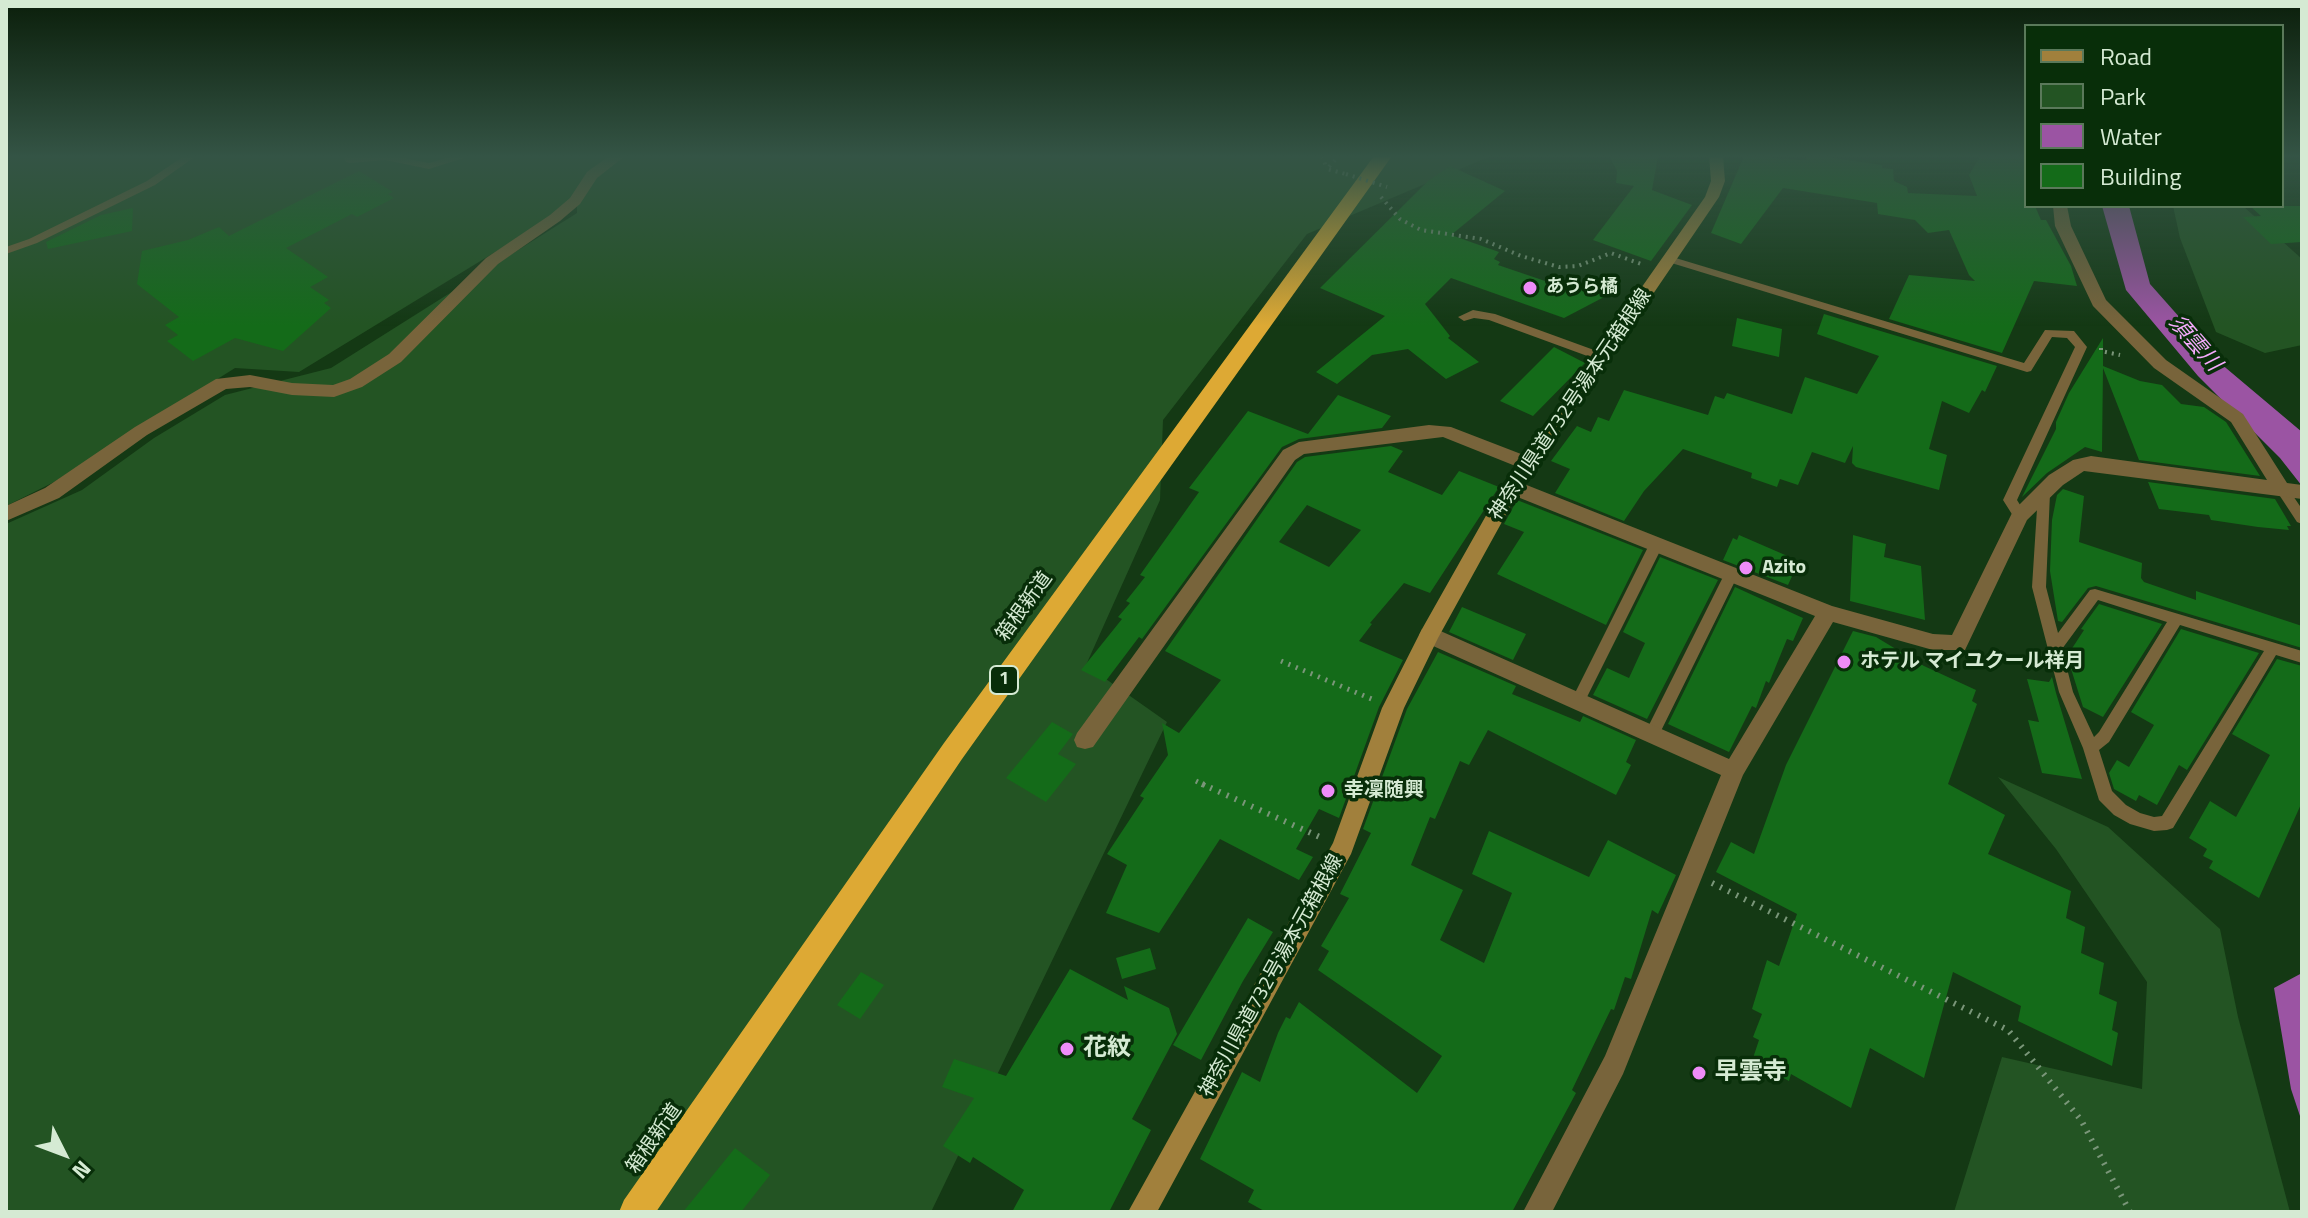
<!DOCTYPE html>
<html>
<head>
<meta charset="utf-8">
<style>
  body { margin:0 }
  #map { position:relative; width:2308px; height:1218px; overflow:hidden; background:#143914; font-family:"Titillium Web",sans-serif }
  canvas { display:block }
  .frame { position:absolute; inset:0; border:8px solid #d5ead3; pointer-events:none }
  .legend { position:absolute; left:2024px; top:24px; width:260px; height:184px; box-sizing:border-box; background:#082e09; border:2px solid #5a795a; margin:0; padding:10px 14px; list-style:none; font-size:24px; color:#d5ead3 }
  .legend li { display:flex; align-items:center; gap:16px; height:40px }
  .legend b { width:40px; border:2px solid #5a795a }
  .north { position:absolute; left:24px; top:1114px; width:80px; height:80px; -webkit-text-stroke:6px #082e09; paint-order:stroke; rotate:132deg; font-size:22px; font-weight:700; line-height:32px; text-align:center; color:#d5ead3 }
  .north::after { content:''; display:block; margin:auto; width:28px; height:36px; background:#d5ead3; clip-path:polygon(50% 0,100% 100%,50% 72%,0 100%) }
</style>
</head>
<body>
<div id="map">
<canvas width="2308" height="1218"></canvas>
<div class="frame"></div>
<ul class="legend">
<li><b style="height:10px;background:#a1803c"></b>Road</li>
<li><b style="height:22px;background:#235423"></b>Park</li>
<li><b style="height:22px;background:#9b54a3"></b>Water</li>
<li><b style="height:22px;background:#146b19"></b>Building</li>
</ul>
<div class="north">N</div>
</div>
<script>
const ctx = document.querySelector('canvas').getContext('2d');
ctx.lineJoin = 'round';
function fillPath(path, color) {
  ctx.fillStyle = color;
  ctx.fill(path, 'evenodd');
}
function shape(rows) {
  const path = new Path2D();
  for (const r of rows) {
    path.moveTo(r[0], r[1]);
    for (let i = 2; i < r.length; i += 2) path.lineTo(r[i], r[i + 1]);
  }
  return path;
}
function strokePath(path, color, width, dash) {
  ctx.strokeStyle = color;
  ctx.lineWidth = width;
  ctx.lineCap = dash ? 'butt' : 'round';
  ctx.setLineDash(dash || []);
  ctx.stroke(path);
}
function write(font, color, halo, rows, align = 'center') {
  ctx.font = font + ' "Titillium Web","Noto Sans JP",sans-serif';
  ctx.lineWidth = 7;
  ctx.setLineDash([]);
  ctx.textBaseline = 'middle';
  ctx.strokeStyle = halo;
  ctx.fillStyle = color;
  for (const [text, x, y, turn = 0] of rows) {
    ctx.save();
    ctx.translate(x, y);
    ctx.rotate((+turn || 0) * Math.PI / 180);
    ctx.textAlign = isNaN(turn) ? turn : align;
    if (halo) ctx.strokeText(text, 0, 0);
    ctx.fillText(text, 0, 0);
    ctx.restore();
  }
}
fillPath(shape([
  [6,156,1491,156,1307,234,1163,420,1160,500,1086,665,1167,722,931,1212,6,1212,6,524,82,490,154,438,225,395,331,368,577,213,577,194,554,216,299,372,235,368,54,482,6,506],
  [2173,206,2243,206,2302,259,2302,345,2265,353,2216,332,2180,238],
  [1998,777,2108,827,2220,929,2238,1017,2290,1212,1954,1212,2002,1057,2142,1089,2147,982,2056,849]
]), '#235423');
fillPath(shape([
  [2102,206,2129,206,2150,284,2220,363,2302,432,2302,486,2280,458,2198,376,2126,290],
  [2302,973,2302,1122,2291,1089,2274,988]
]), '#9b54a3');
fillPath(shape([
  [1609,156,1658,156,1652,190,1692,205,1651,261,1593,240,1634,186,1616,183,1617,171],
  [1744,156,1806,160,1806,156,1821,156,1882,165,1882,168,1893,169,1894,181,1907,187,1908,193,1977,196,1969,175,1980,156,2026,156,2026,206,2035,206,2041,220,2046,220,2071,266,2077,286,2034,281,2002,353,1889,319,1909,275,1975,281,1969,275,1949,230,1928,233,1915,220,1878,214,1877,203,1783,188,1741,244,1711,233],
  [1450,166,1505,191,1451,235,1499,252,1494,259,1500,262,1498,265,1551,283,1554,278,1606,296,1564,318,1451,278,1425,304,1450,336,1448,338,1479,362,1446,379,1408,349,1372,355,1337,384,1316,372,1385,316,1320,288,1428,181],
  [359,171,393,192,388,194,394,198,357,217,352,214,286,248,328,277,310,287,329,300,324,303,331,308,283,351,235,338,193,361,167,341,178,335,165,325,179,317,137,284,142,251,188,240,219,227,229,236],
  [2250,206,2302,206,2302,242,2271,244,2243,217,2261,216],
  [133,208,132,231,48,249,46,242,101,215],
  [1824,314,1997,366,1985,392,1982,390,1969,413,1942,401,1929,449,1947,455,1939,490,1856,467,1852,463,1853,446,1845,463,1812,452,1798,485,1780,479,1777,487,1751,478,1752,473,1683,449,1644,491,1624,521,1555,493,1570,469,1551,461,1577,426,1591,432,1598,417,1609,421,1624,390,1708,415,1715,396,1724,399,1727,393,1792,414,1805,377,1857,394,1879,356,1817,334],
  [1737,318,1782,329,1779,357,1732,346],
  [2103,338,2103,366,2140,381,2162,385,2181,404,2204,407,2226,422,2260,476,2139,460,2103,368,2102,452,2085,447,2047,473,2022,497,2056,429,2056,422,2069,393],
  [1554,347,1585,363,1533,416,1500,401],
  [1338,395,1391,416,1382,428,1299,439,1282,447,1142,639,1139,637,1105,682,1081,670,1122,619,1118,617,1130,603,1126,601,1145,577,1140,575,1199,492,1189,488,1248,411,1308,434],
  [1391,446,1403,451,1388,472,1442,495,1459,471,1499,487,1430,593,1404,583,1370,623,1372,624,1359,641,1403,660,1379,707,1339,818,1319,809,1296,849,1313,857,1299,880,1220,839,1159,933,1106,913,1127,865,1107,854,1144,798,1140,796,1168,755,1162,723,1179,733,1221,680,1165,651,1297,462,1305,457],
  [1307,505,1361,530,1329,567,1279,542],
  [2148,482,2275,499,2291,526,2287,526,2289,530,2258,527,2211,520,2209,515,2159,509],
  [2063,489,2084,496,2079,542,2142,563,2141,578,2144,582,2196,600,2196,591,2302,626,2302,648,2096,586,2088,588,2062,622,2058,621,2050,571,2052,520,2057,495],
  [1517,500,1643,550,1606,625,1497,574,1524,532,1504,524],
  [1739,535,1799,561,1788,585,1723,560,1733,538,1737,540],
  [1853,535,1886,544,1884,557,1921,566,1925,620,1850,601],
  [1660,557,1718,580,1647,719,1593,695,1607,668,1629,678,1645,643,1623,632],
  [1735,587,1803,618,1793,641,1787,639,1769,683,1766,681,1756,708,1752,706,1729,752,1668,724],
  [2099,604,2162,624,2103,717,2083,707,2067,656,2084,630,2081,629],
  [1462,607,1526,634,1513,660,1449,632],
  [2181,629,2259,653,2187,770,2179,765,2157,805,2139,795,2136,801,2114,789,2109,773,2117,760,2129,767,2154,725,2131,712],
  [1853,631,1876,637,1924,666,1976,690,1972,701,1977,704,1948,784,2005,815,1988,854,2071,891,2066,918,2085,927,2081,953,2104,963,2099,994,2117,1002,2112,1030,2118,1033,2112,1066,2018,1021,2021,1006,1953,972,1924,1078,1870,1048,1851,1108,1791,1074,1789,1081,1752,1061,1759,1040,1753,1037,1762,1014,1752,1009,1767,960,1779,966,1797,914,1716,872,1731,842,1754,854,1786,765],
  [1438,652,1516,686,1512,694,1580,722,1583,716,1636,740,1626,762,1631,765,1616,795,1488,730,1469,765,1460,761,1435,819,1430,817,1411,865,1463,890,1440,940,1484,963,1512,893,1472,874,1489,831,1589,877,1608,840,1676,875,1658,914,1652,910,1631,979,1625,977,1614,1010,1611,1009,1572,1090,1576,1093,1512,1212,1266,1212,1248,1202,1254,1190,1200,1159,1242,1072,1260,1082,1278,1033,1286,1017,1290,1019,1299,1002,1417,1093,1442,1056,1318,970,1329,951,1321,946,1349,898,1340,894,1371,833,1363,829,1407,709],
  [2277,659,2302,666,2302,802,2259,898,2209,868,2213,861,2203,856,2207,849,2189,838,2210,801,2236,817,2270,755,2232,734],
  [2052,677,2056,693,2082,779,2042,773,2028,720,2039,722,2027,679,2049,682],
  [1052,722,1073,734,1058,754,1076,764,1046,802,1006,778],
  [1248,918,1273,932,1243,981,1201,1060,1173,1045],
  [1150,948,1156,969,1122,979,1116,958],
  [1070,969,1128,1000,1124,986,1169,1008,1177,1034,1132,1119,1151,1130,1109,1212,1012,1212,1024,1190,973,1157,970,1163,943,1146,974,1098,942,1087,954,1059,1006,1076],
  [861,972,884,985,860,1019,837,1005],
  [735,1148,770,1175,741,1212,683,1212]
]), '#146b19');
strokePath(shape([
  [1322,156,1327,169],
  [1335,160,1327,169,1346,174],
  [1381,197,1400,219,1421,230,1481,239,1521,256,1559,267,1578,266,1611,253,1641,264],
  [2101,348,2101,351,2120,355]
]), '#7a9679', 4, [2, 5]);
strokePath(shape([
  [1281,661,1374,700],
  [1196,781,1206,786]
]), '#7a9679', 5, [2, 6]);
strokePath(shape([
  [1202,784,1322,838],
  [1712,883,2008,1030,2081,1120,2130,1212]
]), '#7a9679', 6, [2, 7]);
fillPath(shape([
  [184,156,196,156,155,185,37,243,6,254,6,247,29,239,147,181,184,156],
  [343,156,394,156,429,163,454,156,470,156,429,169,385,160,350,163,346,162,343,156],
  [1669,256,2024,363,2045,330,2074,331,2087,347,2017,500,2027,516,2025,519,2015,519,2003,500,2075,347,2067,338,2052,337,2031,371,2027,372,1665,261,1664,259,1669,256],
  [1473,310,1495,314,1605,354,1607,357,1601,361,1489,320,1474,318,1464,321,1458,317,1473,310],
  [2282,485,2287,487,2302,509,2302,524,2297,522,2276,490,2282,485],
  [2044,488,2050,493,2046,587,2058,633,2090,590,2095,589,2302,651,2302,663,2276,655,2173,828,2167,830,2154,831,2130,824,2114,815,2099,800,2083,748,2059,692,2032,587,2038,493,2044,488],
  [2098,600,2167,622,2099,732,2094,737,2073,692,2062,649,2098,600],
  [2180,625,2264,651,2162,816,2154,817,2140,813,2126,805,2112,791,2099,750,2109,742,2180,625],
  [1656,540,1663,545,1583,705,1578,707,1573,705,1571,701,1649,545,1656,540],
  [1731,570,1738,575,1657,739,1652,740,1647,739,1644,734,1647,729,1724,575,1731,570]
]), '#78643b');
fillPath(shape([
  [609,156,625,156,597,178,580,204,560,221,498,264,401,362,362,387,334,397,292,395,250,387,226,389,147,435,59,498,6,521,6,506,45,488,135,427,216,379,250,375,292,383,333,385,350,379,389,354,486,258,550,215,570,198,587,172,609,156],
  [2053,206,2067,206,2071,226,2106,300,2166,360,2243,414,2287,483,2302,485,2302,499,2084,471,2063,485,2027,520,1965,650,1933,650,1833,622,1743,775,1623,1074,1552,1212,1523,1212,1605,1056,1721,775,1422,641,1419,635,1422,629,1436,629,1729,759,1815,616,1505,492,1503,487,1505,482,1519,482,1832,606,1933,634,1952,635,2013,511,2049,475,2073,460,2091,456,2267,480,2231,422,2154,368,2093,306,2055,226,2053,206],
  [1429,425,1451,427,1534,459,1537,464,1528,471,1443,437,1304,454,1295,460,1093,747,1085,749,1077,747,1074,740,1077,733,1283,450,1299,442,1429,425]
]), '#78643b');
fillPath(shape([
  [1709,156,1723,156,1725,181,1719,197,1519,491,1438,638,1404,708,1351,854,1157,1212,1128,1212,1333,843,1382,708,1422,629,1505,482,1705,197,1711,181,1709,156]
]), '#a1803c');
fillPath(shape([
  [1374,156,1392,156,962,759,656,1212,619,1212,624,1200,944,743,1374,156]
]), '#dda934');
strokePath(shape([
  [1346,174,1387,187]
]), '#7a9679', 4, [2, 5]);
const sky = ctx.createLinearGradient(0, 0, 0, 326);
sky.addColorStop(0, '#0b1f0b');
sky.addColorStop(0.48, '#345445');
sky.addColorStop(1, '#34544500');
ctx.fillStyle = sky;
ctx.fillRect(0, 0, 2308, 326);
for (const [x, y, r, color] of [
  [1530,288,8,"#ee8cf8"],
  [1746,568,8,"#ee8cf8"],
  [1844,662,8,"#ee8cf8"],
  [1328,791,8,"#ee8cf8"],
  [1067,1049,8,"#ee8cf8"],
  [1699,1073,8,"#ee8cf8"]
]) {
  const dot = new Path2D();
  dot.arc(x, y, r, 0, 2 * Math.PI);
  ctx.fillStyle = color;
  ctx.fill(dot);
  strokePath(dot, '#082e09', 3);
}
write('bold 18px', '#d5ead3', '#082e09', [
  ["あうら橘",1546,288]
], 'left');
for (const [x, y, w] of [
  [1004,680,28]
]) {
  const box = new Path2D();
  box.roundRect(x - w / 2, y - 14, w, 28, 6);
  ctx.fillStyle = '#082e09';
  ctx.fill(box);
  strokePath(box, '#d5ead3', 2);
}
write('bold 18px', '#d5ead3', null, [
  ["1",1004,680]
]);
write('20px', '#d5ead3', '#082e09', [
  ["神奈川県道732号湯本元箱根線",1571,405,-56],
  ["箱根新道",1025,607,-54],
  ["神奈川県道732号湯本元箱根線",1272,976,-61],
  ["箱根新道",655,1139,-55]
]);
write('bold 20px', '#d5ead3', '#082e09', [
  ["Azito",1762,568],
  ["ホテル マイユクール祥月",1860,662],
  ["幸凜随興",1344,791]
], 'left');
write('italic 22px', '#f5abfd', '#082e09', [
  ["須雲川",2194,344,49]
]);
write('bold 24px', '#d5ead3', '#082e09', [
  ["花紋",1083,1049],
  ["早雲寺",1715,1073]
], 'left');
</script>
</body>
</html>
